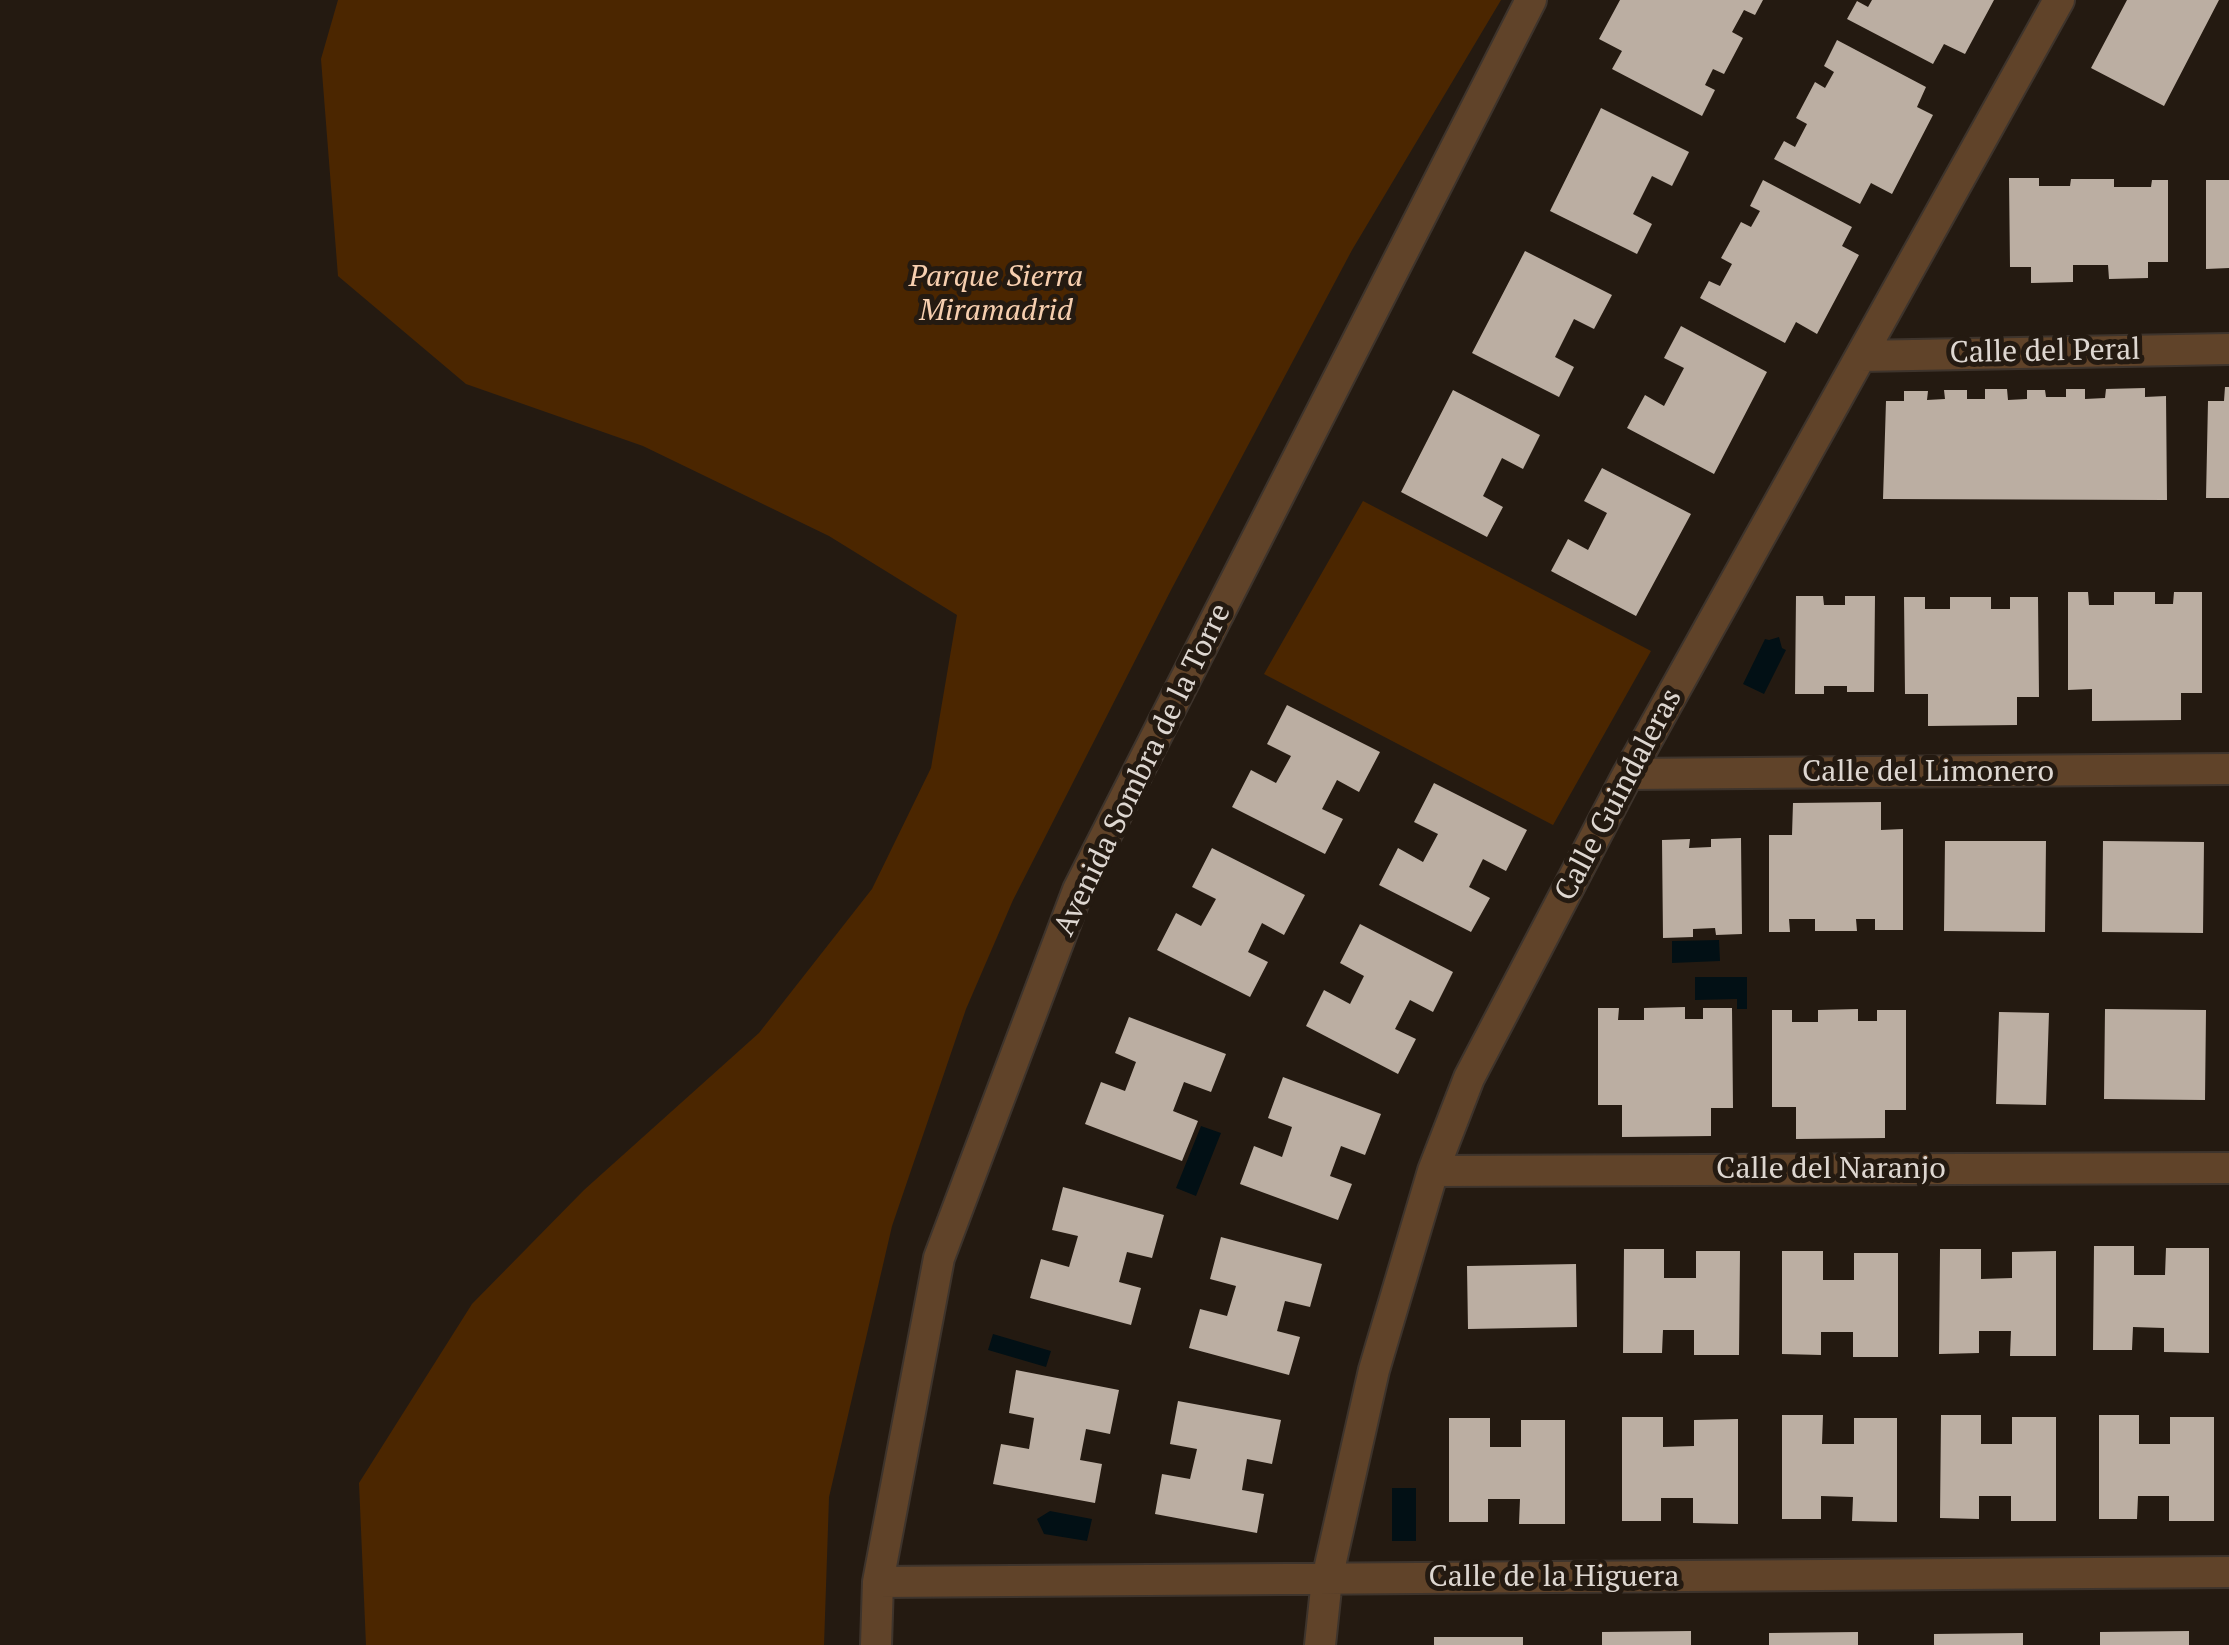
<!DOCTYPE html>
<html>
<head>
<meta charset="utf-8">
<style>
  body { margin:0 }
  canvas { display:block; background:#241a11 }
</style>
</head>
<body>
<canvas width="2229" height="1645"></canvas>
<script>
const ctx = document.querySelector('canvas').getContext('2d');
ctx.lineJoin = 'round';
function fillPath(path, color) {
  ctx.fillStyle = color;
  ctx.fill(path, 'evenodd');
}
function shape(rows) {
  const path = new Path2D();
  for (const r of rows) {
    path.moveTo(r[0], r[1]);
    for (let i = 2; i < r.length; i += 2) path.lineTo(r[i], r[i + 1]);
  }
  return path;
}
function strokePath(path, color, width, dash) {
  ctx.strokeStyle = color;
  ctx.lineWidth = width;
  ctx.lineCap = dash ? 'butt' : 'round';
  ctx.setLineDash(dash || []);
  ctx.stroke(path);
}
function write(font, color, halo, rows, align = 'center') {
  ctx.font = font + ' "PT Serif",serif';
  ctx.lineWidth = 10;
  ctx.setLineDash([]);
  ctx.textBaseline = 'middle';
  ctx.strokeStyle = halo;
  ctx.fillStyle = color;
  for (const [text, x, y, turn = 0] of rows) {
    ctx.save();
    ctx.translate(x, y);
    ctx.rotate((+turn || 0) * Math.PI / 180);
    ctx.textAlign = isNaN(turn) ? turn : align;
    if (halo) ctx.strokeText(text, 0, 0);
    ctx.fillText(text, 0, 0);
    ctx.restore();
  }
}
fillPath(shape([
  [338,0,1501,0,1352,250,1172,588,1013,900,966,1009,892,1226,829,1497,824,1645,366,1645,359,1483,472,1304,584,1190,759,1033,872,889,931,768,957,615,829,536,643,446,466,384,338,276,321,59],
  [1363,501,1651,651,1553,825,1264,674]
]), '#4b2600');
fillPath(shape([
  [1779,637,1782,648,1786,650,1764,694,1743,684,1765,639,1769,640],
  [1719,940,1720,961,1672,963,1672,941],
  [1695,977,1747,977,1747,1009,1737,1009,1737,999,1695,1000],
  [1201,1126,1221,1133,1196,1196,1176,1188],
  [993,1334,1051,1351,1046,1367,988,1350],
  [1392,1488,1416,1488,1416,1541,1392,1541],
  [1050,1511,1092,1519,1087,1541,1044,1534,1037,1519]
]), '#021015');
fillPath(shape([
  [1620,0,1763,0,1755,15,1744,10,1732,32,1743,38,1724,74,1713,69,1705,85,1715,90,1702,116,1612,69,1622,51,1599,39],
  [1872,0,1994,0,1965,54,1944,44,1933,64,1847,19,1857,1,1868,7],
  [2127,0,2219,0,2164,106,2091,68],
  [1837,40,1926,87,1917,107,1933,115,1892,194,1871,183,1860,204,1774,159,1784,141,1795,147,1807,124,1796,118,1815,82,1825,88,1834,72,1824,66],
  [1601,108,1689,152,1672,186,1652,176,1633,214,1652,224,1637,254,1550,211],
  [2009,178,2039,178,2039,186,2070,186,2071,179,2114,179,2114,187,2151,187,2152,180,2168,180,2168,262,2148,262,2148,278,2109,279,2108,265,2073,265,2073,282,2031,283,2031,267,2010,267],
  [1763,180,1852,227,1842,246,1859,255,1817,334,1796,322,1785,343,1700,298,1709,281,1720,286,1732,264,1721,258,1741,222,1751,227,1760,211,1750,206],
  [2206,180,2229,180,2229,268,2206,269],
  [1525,251,1612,295,1594,329,1574,319,1555,357,1574,367,1559,397,1472,353],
  [1681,326,1767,372,1714,474,1627,428,1645,395,1664,406,1684,368,1664,358],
  [2225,387,2229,387,2229,498,2206,498,2208,401,2224,401],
  [2145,388,2145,397,2166,396,2167,500,1883,499,1886,401,1904,401,1904,391,1928,391,1927,400,1945,399,1944,390,1967,390,1967,399,1985,399,1985,389,2007,389,2008,400,2027,399,2027,390,2045,390,2046,397,2066,397,2066,389,2085,389,2085,399,2105,398,2106,389],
  [1453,390,1540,435,1523,469,1502,458,1483,496,1503,507,1487,537,1401,492],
  [1602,468,1691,514,1636,616,1551,571,1568,539,1588,550,1607,513,1584,501],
  [2068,592,2088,592,2089,605,2114,605,2114,592,2155,592,2155,604,2173,604,2174,592,2202,592,2202,693,2181,693,2181,720,2092,721,2092,689,2068,690],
  [1796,596,1823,596,1824,605,1845,605,1845,596,1875,596,1874,692,1847,692,1847,686,1824,686,1824,694,1795,694],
  [1904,597,1925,597,1925,609,1950,609,1950,597,1991,597,1991,609,2010,609,2010,597,2038,597,2039,697,2017,697,2017,725,1928,726,1928,694,1905,694],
  [1287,705,1380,752,1359,792,1337,780,1322,809,1343,819,1325,854,1232,807,1251,770,1276,783,1291,756,1267,744],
  [1434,783,1527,830,1506,871,1483,859,1469,887,1490,898,1471,932,1379,885,1398,848,1423,862,1438,834,1414,822],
  [1881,802,1881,830,1903,829,1903,930,1875,930,1875,919,1856,919,1857,931,1815,931,1815,919,1789,919,1790,932,1769,932,1769,835,1792,835,1793,803],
  [1741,838,1742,934,1716,935,1715,928,1693,929,1693,937,1663,938,1662,840,1690,839,1689,848,1711,847,1711,839],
  [1945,841,2046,841,2045,932,1944,931],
  [2103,841,2204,842,2203,933,2102,932],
  [1212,848,1305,895,1284,935,1262,923,1248,952,1268,962,1250,997,1157,950,1176,913,1201,926,1216,899,1192,887],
  [1360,924,1453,972,1433,1012,1410,1000,1395,1029,1416,1039,1398,1074,1306,1026,1324,990,1350,1004,1364,976,1340,963],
  [1685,1007,1685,1019,1703,1019,1703,1008,1732,1008,1733,1108,1711,1108,1711,1136,1622,1137,1622,1105,1598,1105,1598,1008,1619,1008,1618,1020,1644,1020,1644,1008],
  [1858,1009,1858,1021,1877,1021,1877,1010,1906,1010,1906,1110,1885,1110,1885,1138,1796,1139,1796,1107,1772,1107,1772,1010,1792,1010,1792,1022,1818,1022,1818,1010],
  [2105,1009,2206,1010,2205,1100,2104,1099],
  [1999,1012,2049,1013,2046,1105,1996,1104],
  [1129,1017,1226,1054,1211,1092,1184,1082,1173,1111,1198,1121,1182,1161,1085,1124,1101,1082,1125,1091,1136,1062,1115,1053],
  [1283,1077,1381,1114,1365,1155,1341,1146,1330,1176,1352,1184,1338,1220,1240,1184,1254,1146,1282,1157,1292,1127,1268,1118],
  [1063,1187,1164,1215,1152,1258,1127,1252,1119,1282,1141,1288,1131,1325,1030,1298,1041,1259,1069,1267,1078,1236,1052,1230],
  [1221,1237,1322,1264,1310,1307,1285,1301,1277,1331,1300,1337,1289,1375,1189,1348,1200,1309,1227,1316,1236,1286,1210,1279],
  [2094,1246,2134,1246,2134,1275,2165,1275,2166,1248,2209,1248,2209,1353,2164,1352,2164,1328,2133,1327,2132,1350,2093,1350],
  [1624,1249,1664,1249,1664,1278,1696,1278,1696,1251,1740,1251,1739,1355,1694,1355,1694,1330,1663,1330,1662,1353,1623,1353],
  [1940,1249,1981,1249,1981,1279,2012,1278,2012,1252,2056,1251,2056,1356,2010,1356,2011,1331,1979,1331,1979,1353,1939,1354],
  [1782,1251,1823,1251,1823,1280,1854,1280,1854,1253,1898,1253,1898,1357,1853,1357,1853,1332,1821,1332,1821,1355,1782,1354],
  [1576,1264,1577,1327,1468,1329,1467,1266],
  [1016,1370,1119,1390,1110,1434,1086,1429,1080,1460,1102,1464,1095,1503,993,1484,1001,1444,1029,1449,1034,1418,1009,1413],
  [1178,1401,1281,1420,1272,1464,1247,1459,1242,1490,1264,1494,1257,1533,1155,1514,1162,1474,1190,1479,1197,1449,1170,1444],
  [1782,1415,1823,1415,1822,1444,1854,1444,1854,1418,1897,1418,1897,1522,1852,1521,1853,1497,1821,1496,1821,1519,1782,1519],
  [1941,1415,1981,1415,1981,1444,2012,1444,2012,1417,2056,1417,2056,1521,2011,1521,2011,1496,1979,1496,1979,1519,1940,1518],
  [2099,1415,2139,1415,2139,1444,2170,1444,2170,1417,2214,1417,2214,1521,2169,1521,2169,1496,2138,1496,2137,1519,2099,1519],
  [1622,1417,1663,1417,1663,1447,1694,1446,1694,1420,1738,1419,1738,1524,1693,1523,1693,1498,1661,1498,1661,1521,1622,1521],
  [1449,1418,1490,1418,1490,1447,1521,1447,1521,1420,1565,1420,1565,1524,1519,1524,1520,1499,1488,1499,1488,1522,1449,1522],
  [1691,1631,1691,1645,1602,1645,1602,1632],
  [2189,1631,2189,1645,2100,1645,2100,1632],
  [1858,1632,1858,1645,1769,1645,1769,1633],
  [2023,1633,2023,1645,1934,1645,1934,1634],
  [1434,1637,1523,1637,1523,1645,1434,1645]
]), '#bbaea2');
const minor = shape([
  [1861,356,2229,349],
  [1628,774,2229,769],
  [1433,1171,2229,1168],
  [878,1582,2229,1572],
  [876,1645,878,1582,939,1258,1078,890,1531,0],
  [1320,1645,1327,1579,1374,1370,1433,1171,1469,1078,1628,774,2059,0]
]);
strokePath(minor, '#3e342c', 34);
strokePath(minor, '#604329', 30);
write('italic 30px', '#f7cfaf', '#241a11', [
  ["Parque Sierra",996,277],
  ["Miramadrid",996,311]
]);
write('30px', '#ded7d1', '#241a11', [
  ["Calle del Peral",2045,352,-1],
  ["Avenida Sombra de la Torre",1143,770,-64],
  ["Calle del Limonero",1928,772],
  ["Calle Guindaleras",1619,795,-62],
  ["Calle del Naranjo",1831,1169],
  ["Calle de la Higuera",1554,1577]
]);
</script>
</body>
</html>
